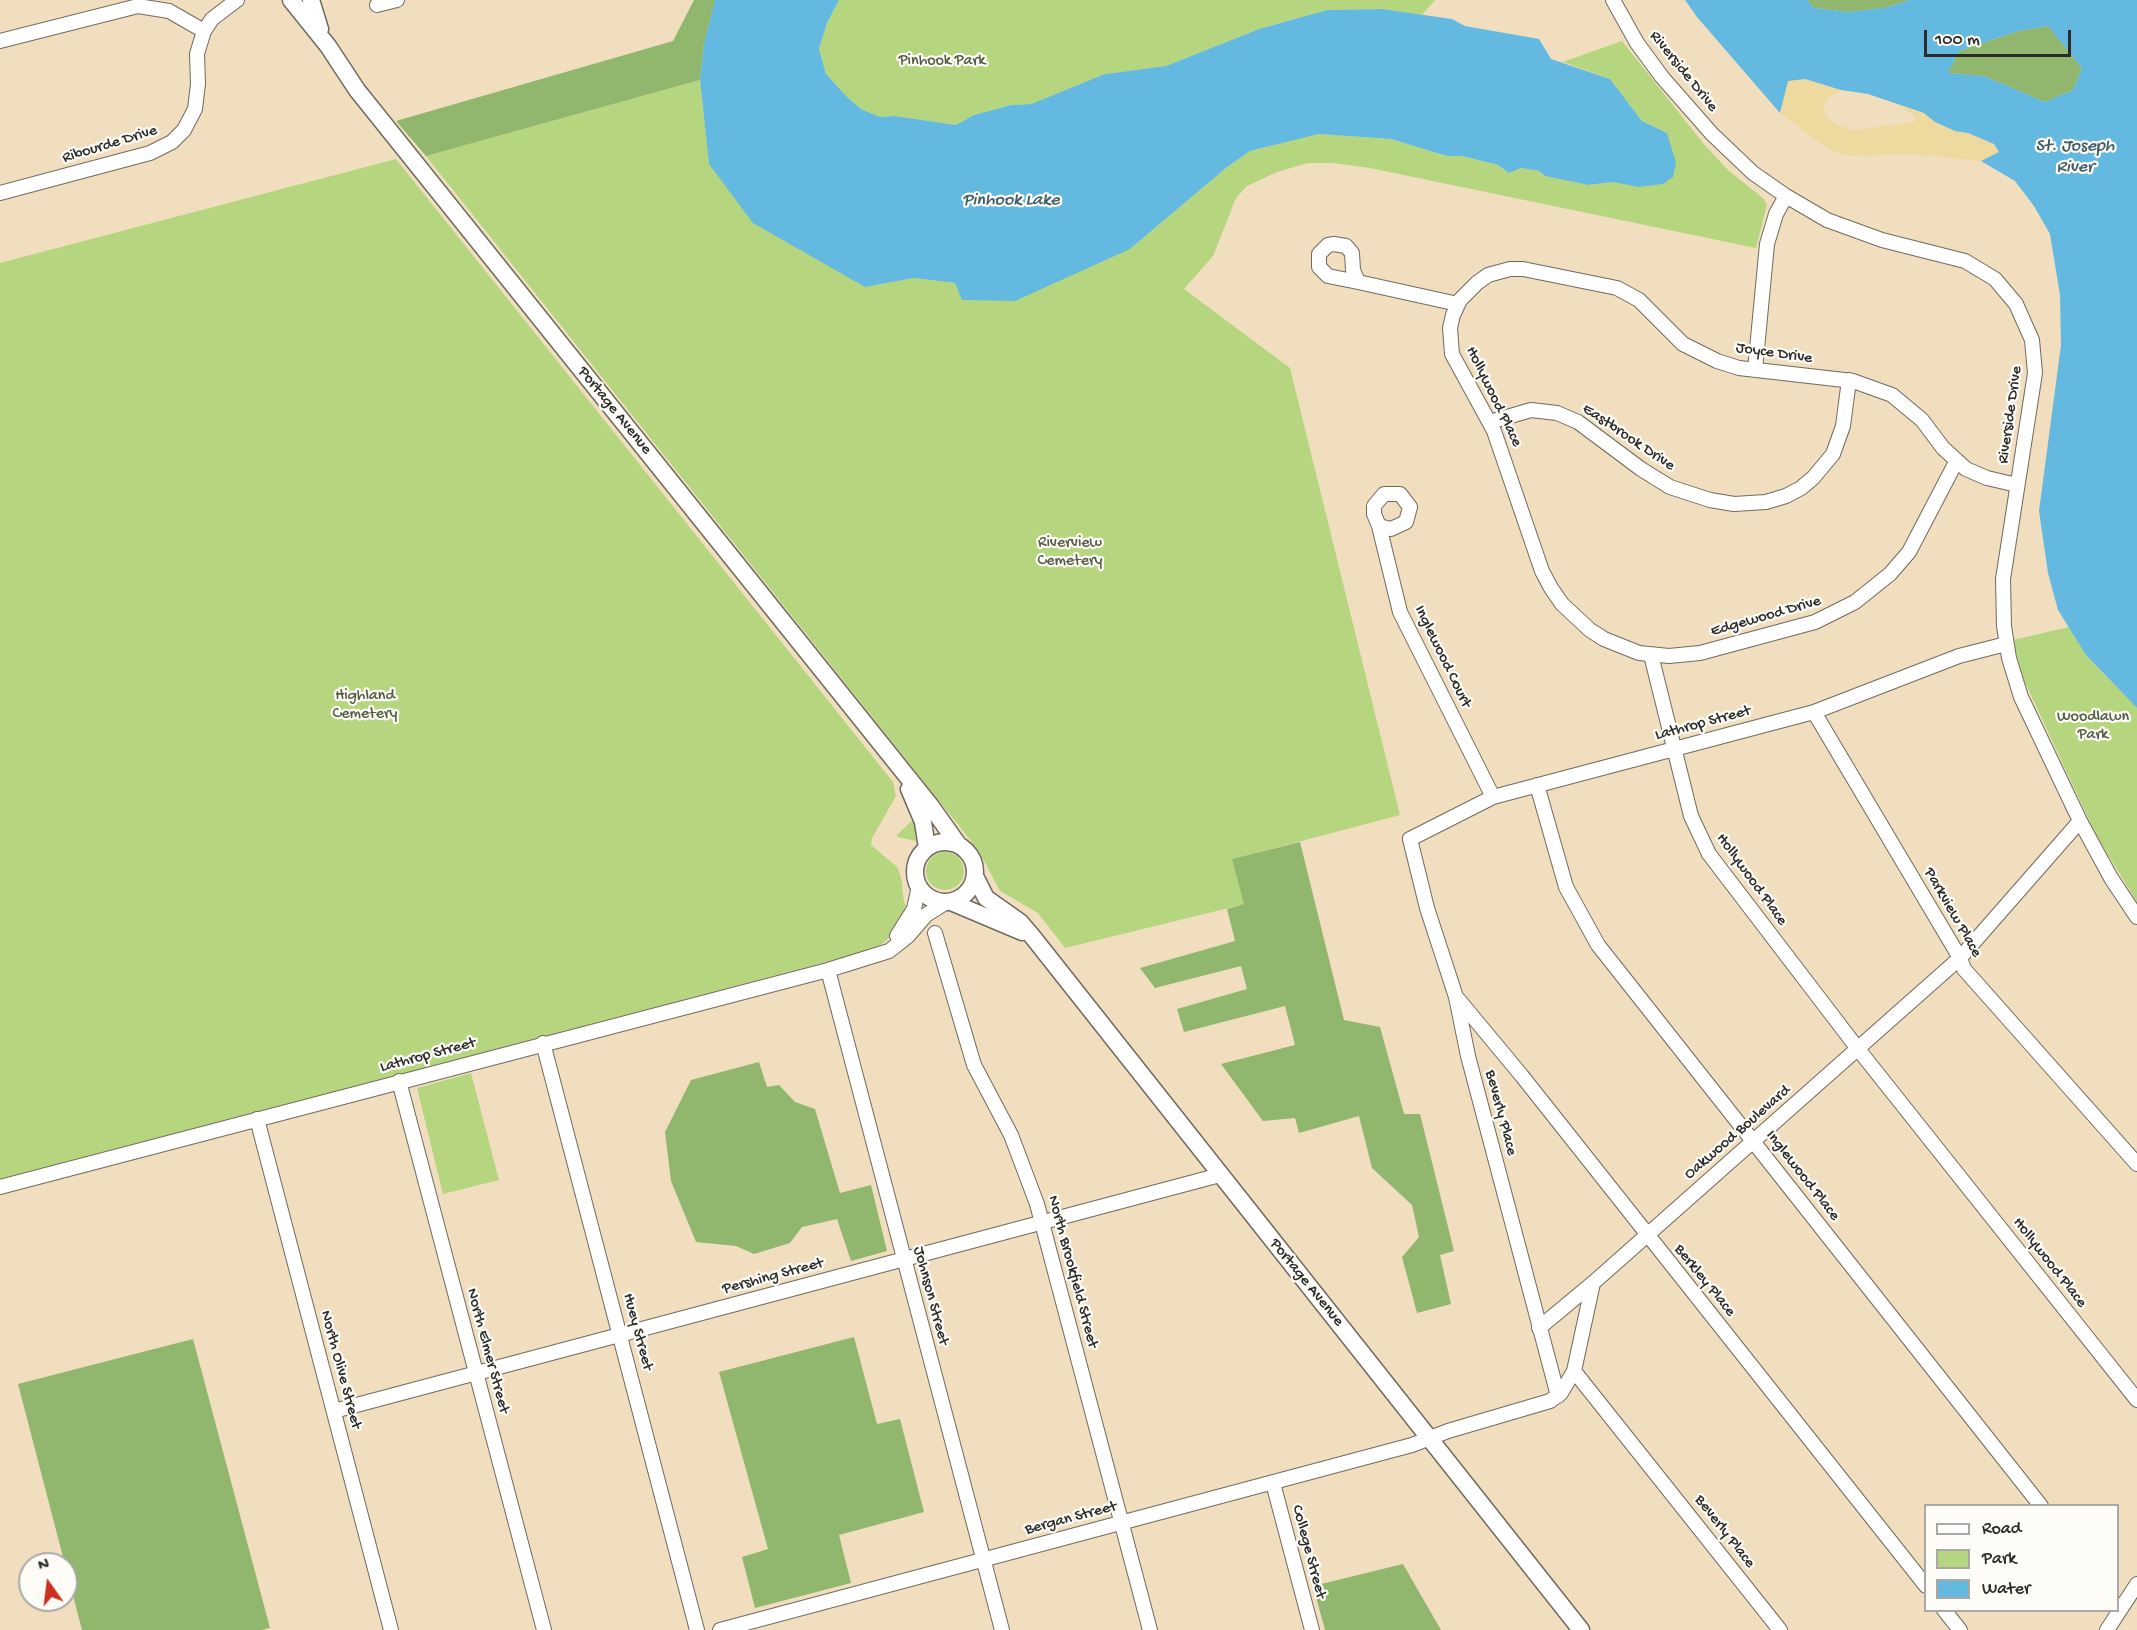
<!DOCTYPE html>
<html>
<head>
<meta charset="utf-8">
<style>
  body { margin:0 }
  #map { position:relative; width:2137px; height:1630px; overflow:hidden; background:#f0debf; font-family:"Gochi Hand",sans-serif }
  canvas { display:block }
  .legend { position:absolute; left:1924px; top:1504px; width:195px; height:108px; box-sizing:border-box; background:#fdfcf7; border:2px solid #a9a8a5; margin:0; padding:8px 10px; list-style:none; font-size:18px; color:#2b2b2b }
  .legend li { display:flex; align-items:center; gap:12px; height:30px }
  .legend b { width:30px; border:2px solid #a9a8a5 }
  .north { position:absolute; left:18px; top:1552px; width:60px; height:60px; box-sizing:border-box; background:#fdfcf7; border:2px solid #a9a8a5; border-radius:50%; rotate:346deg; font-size:16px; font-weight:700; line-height:24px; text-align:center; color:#2b2b2b }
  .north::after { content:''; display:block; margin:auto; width:21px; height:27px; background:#c8321e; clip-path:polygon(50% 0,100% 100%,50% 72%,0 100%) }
  .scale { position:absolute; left:1924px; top:30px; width:147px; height:27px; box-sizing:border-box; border:3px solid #2b2b2b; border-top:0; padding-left:8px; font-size:18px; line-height:21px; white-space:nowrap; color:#2b2b2b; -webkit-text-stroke:4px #fdfcf7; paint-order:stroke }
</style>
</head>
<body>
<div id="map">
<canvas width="2137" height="1630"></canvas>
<ul class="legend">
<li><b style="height:8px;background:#fff"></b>Road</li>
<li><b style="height:16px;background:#b5d67e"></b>Park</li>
<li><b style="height:16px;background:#63b9e0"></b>Water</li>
</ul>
<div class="north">N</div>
<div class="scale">100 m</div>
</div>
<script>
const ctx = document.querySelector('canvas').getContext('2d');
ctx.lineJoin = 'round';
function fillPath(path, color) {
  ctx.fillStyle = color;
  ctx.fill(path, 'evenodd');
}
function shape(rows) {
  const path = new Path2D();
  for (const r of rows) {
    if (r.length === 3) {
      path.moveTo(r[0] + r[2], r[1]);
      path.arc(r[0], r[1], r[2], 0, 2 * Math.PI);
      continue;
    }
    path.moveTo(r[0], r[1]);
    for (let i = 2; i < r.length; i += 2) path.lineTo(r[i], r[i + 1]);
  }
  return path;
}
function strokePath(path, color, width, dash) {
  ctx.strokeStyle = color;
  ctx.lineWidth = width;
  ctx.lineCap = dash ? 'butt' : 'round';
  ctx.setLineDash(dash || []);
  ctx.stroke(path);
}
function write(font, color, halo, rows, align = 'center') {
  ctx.font = font + ' "Gochi Hand",sans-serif';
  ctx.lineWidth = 4.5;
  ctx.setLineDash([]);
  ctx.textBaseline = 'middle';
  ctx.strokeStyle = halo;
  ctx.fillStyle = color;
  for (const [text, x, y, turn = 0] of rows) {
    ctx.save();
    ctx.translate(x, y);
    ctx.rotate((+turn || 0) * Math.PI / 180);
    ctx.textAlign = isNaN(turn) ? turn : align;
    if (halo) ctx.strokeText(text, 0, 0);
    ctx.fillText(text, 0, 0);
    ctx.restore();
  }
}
fillPath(shape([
  [839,0,1435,0,1422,15,1382,9,1327,10,1259,29,1166,66,1105,74,1031,104,1011,105,974,115,956,125,895,116,880,117,861,109,847,97,826,74,819,49,827,23],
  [1622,41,1703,143,1728,170,1764,199,1767,205,1756,248,1370,168,1333,163,1308,163,1277,172,1247,186,1236,198,1213,256,1184,289,1290,368,1400,815,1233,859,1245,904,1065,948,1038,913,1000,891,979,851,426,156,700,80,709,163,865,287,914,278,956,283,1130,249,1226,168,1250,151,1319,134,1391,139,1447,156,1462,156,1498,165,1509,173,1521,168,1539,171,1545,176,1588,185,1613,182,1638,187,1667,133,1642,121,1610,79,1563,62],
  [396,159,893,782,896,796,872,838,871,845,897,867,901,877,904,902,909,911,897,931,882,944,864,952,0,1180,0,263],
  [2069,627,2086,655,2137,708,2137,902,2096,835,2023,678,2013,640],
  [914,819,916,841,898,837,897,835],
  [945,871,19],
  [471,1073,499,1180,443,1194,417,1088]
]), '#b5d67e');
fillPath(shape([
  [694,0,715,0,704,44,700,80,426,156,396,121,673,41],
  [1807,0,1910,0,1884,8,1849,12,1814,8],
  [2048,26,2082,68,2073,90,2045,102,1984,76,1948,73,1959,51,2018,31],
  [1300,842,1344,1020,1380,1027,1404,1114,1420,1114,1454,1251,1440,1255,1451,1304,1417,1313,1402,1257,1419,1237,1412,1205,1372,1168,1359,1116,1299,1133,1295,1118,1263,1121,1221,1064,1295,1045,1285,1006,1184,1032,1177,1009,1247,989,1241,966,1155,988,1140,968,1235,941,1227,909,1244,904,1232,859],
  [759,1062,767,1087,779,1085,795,1102,815,1109,840,1193,871,1185,887,1251,851,1261,837,1219,802,1227,790,1243,754,1254,736,1246,696,1242,671,1181,665,1132,691,1080],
  [854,1337,877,1424,900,1419,924,1512,839,1535,851,1583,755,1608,742,1557,768,1549,719,1372],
  [193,1339,270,1628,261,1630,82,1630,18,1384],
  [1403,1564,1441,1630,1325,1630,1313,1586]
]), '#90b76d');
fillPath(shape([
  [1805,79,1841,90,1827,99,1824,106,1826,116,1836,124,1853,130,1915,122,1915,116,1899,106,1924,113,1935,122,1955,131,1968,133,1994,144,1999,152,1981,161,1911,154,1848,156,1828,149,1780,113,1788,81]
]), '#eeda9e');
fillPath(shape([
  [715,0,839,0,827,23,819,49,826,74,847,97,861,109,880,117,895,116,956,125,974,115,1011,105,1031,104,1105,74,1166,66,1259,29,1327,10,1382,9,1452,19,1465,26,1539,39,1551,59,1610,79,1642,121,1667,133,1676,163,1673,177,1663,184,1638,187,1613,182,1588,185,1545,176,1539,171,1521,168,1509,173,1498,165,1462,156,1447,156,1391,139,1319,134,1250,151,1226,168,1130,249,1015,301,962,300,955,283,914,278,865,287,753,223,709,164,700,80,704,44],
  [1685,0,1807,0,1814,8,1849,12,1884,8,1910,0,2137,0,2137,708,2086,655,2058,610,2048,573,2039,511,2061,345,2060,295,2050,234,2034,206,2015,181,1981,161,1999,152,1994,144,1968,133,1955,131,1935,122,1924,113,1868,94,1841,90,1805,79,1788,81,1780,113,1697,17],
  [2048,26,2082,68,2073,90,2045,102,1984,76,1948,73,1959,51,2018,31]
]), '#63b9e0');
const minor = shape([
  [1613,0,1637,43,1662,77,1712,134,1753,173,1786,196,1827,220,1882,240,1965,261,1995,279,2016,304,2032,340,2035,373,2003,579,2004,626,2009,658,2021,697,2080,821,2111,878,2137,917],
  [377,5,397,0],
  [0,41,138,6,169,11,204,31],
  [0,193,150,153,172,142,184,130,195,109,198,84,197,54,204,31,212,19,237,0],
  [1334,244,1346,246,1352,253,1353,270,1358,282,1328,276,1319,267,1319,254,1328,245,1334,244],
  [1358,282,1458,304],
  [1755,370,1767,244,1776,214,1786,196],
  [1490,422,1531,410,1557,413,1578,422,1641,469,1670,487,1710,500,1734,504,1766,502,1786,496,1801,488,1813,478,1833,454,1843,426,1849,380],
  [1956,462,1909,552,1890,574,1855,602,1815,622,1700,653,1669,656,1639,653,1604,639,1590,630,1562,604,1551,588,1542,571,1494,431,1452,354,1450,328,1453,315,1460,300,1477,283,1488,275,1510,269,1523,269,1617,288,1639,300,1683,344,1717,361,1739,368,1853,381,1892,395,1922,420,1943,448,1966,469,1987,478,2017,485],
  [1379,526,1391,529,1406,522,1410,507,1400,494,1384,494,1374,506,1374,514,1379,526,1400,612,1493,797],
  [1651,655,1691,816,1709,854,1858,1049,2137,1400],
  [1814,712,1960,958,1964,969,2137,1164],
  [1537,785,1566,887,1598,945,2041,1506],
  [935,933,974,1065,1011,1135,1037,1204,1150,1630],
  [897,936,914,909,919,886],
  [828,970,1002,1630],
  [1458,999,1522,1076,1926,1586],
  [543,1043,697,1630],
  [399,1081,544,1630],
  [257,1119,391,1630],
  [0,1187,828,970,889,951,908,936,926,915,945,903],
  [1539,1328,1593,1283],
  [1574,1371,1780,1630],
  [1558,1396,1468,1056,1456,997,1427,908,1410,839,1493,797,1814,712,1959,656,2006,644],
  [334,1411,1220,1175],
  [1273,1483,1312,1630],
  [1944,1610,1960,1630],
  [720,1630,1412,1445,1448,1431,1550,1401,1561,1393,1574,1371,1593,1283,1960,958,2080,821],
  [2107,1630,2137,1584]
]);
const major = shape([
  [291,0,328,46,357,90,930,805,957,843],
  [311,0,320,29],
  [909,789,923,822,927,848],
  [945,872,30],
  [976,878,986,898,1020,922,1032,936,1581,1630],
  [951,902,1022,932]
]);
strokePath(minor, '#706a5f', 16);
strokePath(major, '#706a5f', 19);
strokePath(minor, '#fff', 14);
strokePath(major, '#fff', 16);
write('16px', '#545e44', '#fdfcf7', [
  ["Pinhook Park",942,62],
  ["Riverview",1070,544],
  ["Cemetery",1070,562],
  ["Highland",365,697],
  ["Cemetery",365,715],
  ["Woodlawn",2093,718],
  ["Park",2093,736]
]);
write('16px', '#2b2b2b', '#fdfcf7', [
  ["Riverside Drive",1683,72,51],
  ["Ribourde Drive",110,145,-17],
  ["Joyce Drive",1774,354,8],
  ["Hollywood Place",1493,397,64],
  ["Portage Avenue",614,411,51],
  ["Riverside Drive",2011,415,-82],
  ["Eastbrook Drive",1628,438,34],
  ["Edgewood Drive",1766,617,-16],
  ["Inglewood Court",1442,657,64],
  ["Lathrop Street",1703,724,-15],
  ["Hollywood Place",1751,880,54],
  ["Parkview Place",1952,913,60],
  ["Lathrop Street",428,1056,-15],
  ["Beverly Place",1500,1113,75],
  ["Oakwood Boulevard",1738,1133,-41],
  ["Inglewood Place",1802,1176,52],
  ["Hollywood Place",2049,1263,52],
  ["North Brookfield Street",1072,1272,75],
  ["Pershing Street",773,1277,-15],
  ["Berkley Place",1704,1281,51],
  ["Portage Avenue",1306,1283,51],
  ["Johnson Street",930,1296,75],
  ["Huey Street",637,1332,75],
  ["North Elmer Street",487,1351,75],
  ["North Olive Street",340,1370,75],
  ["Bergan Street",1071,1519,-15],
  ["Beverly Place",1724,1532,52],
  ["College Street",1308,1552,75]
]);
write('italic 18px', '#3f5d6a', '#fdfcf7', [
  ["St. Joseph",2075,147],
  ["River",2075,168],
  ["Pinhook Lake",1011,201]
]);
</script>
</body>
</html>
